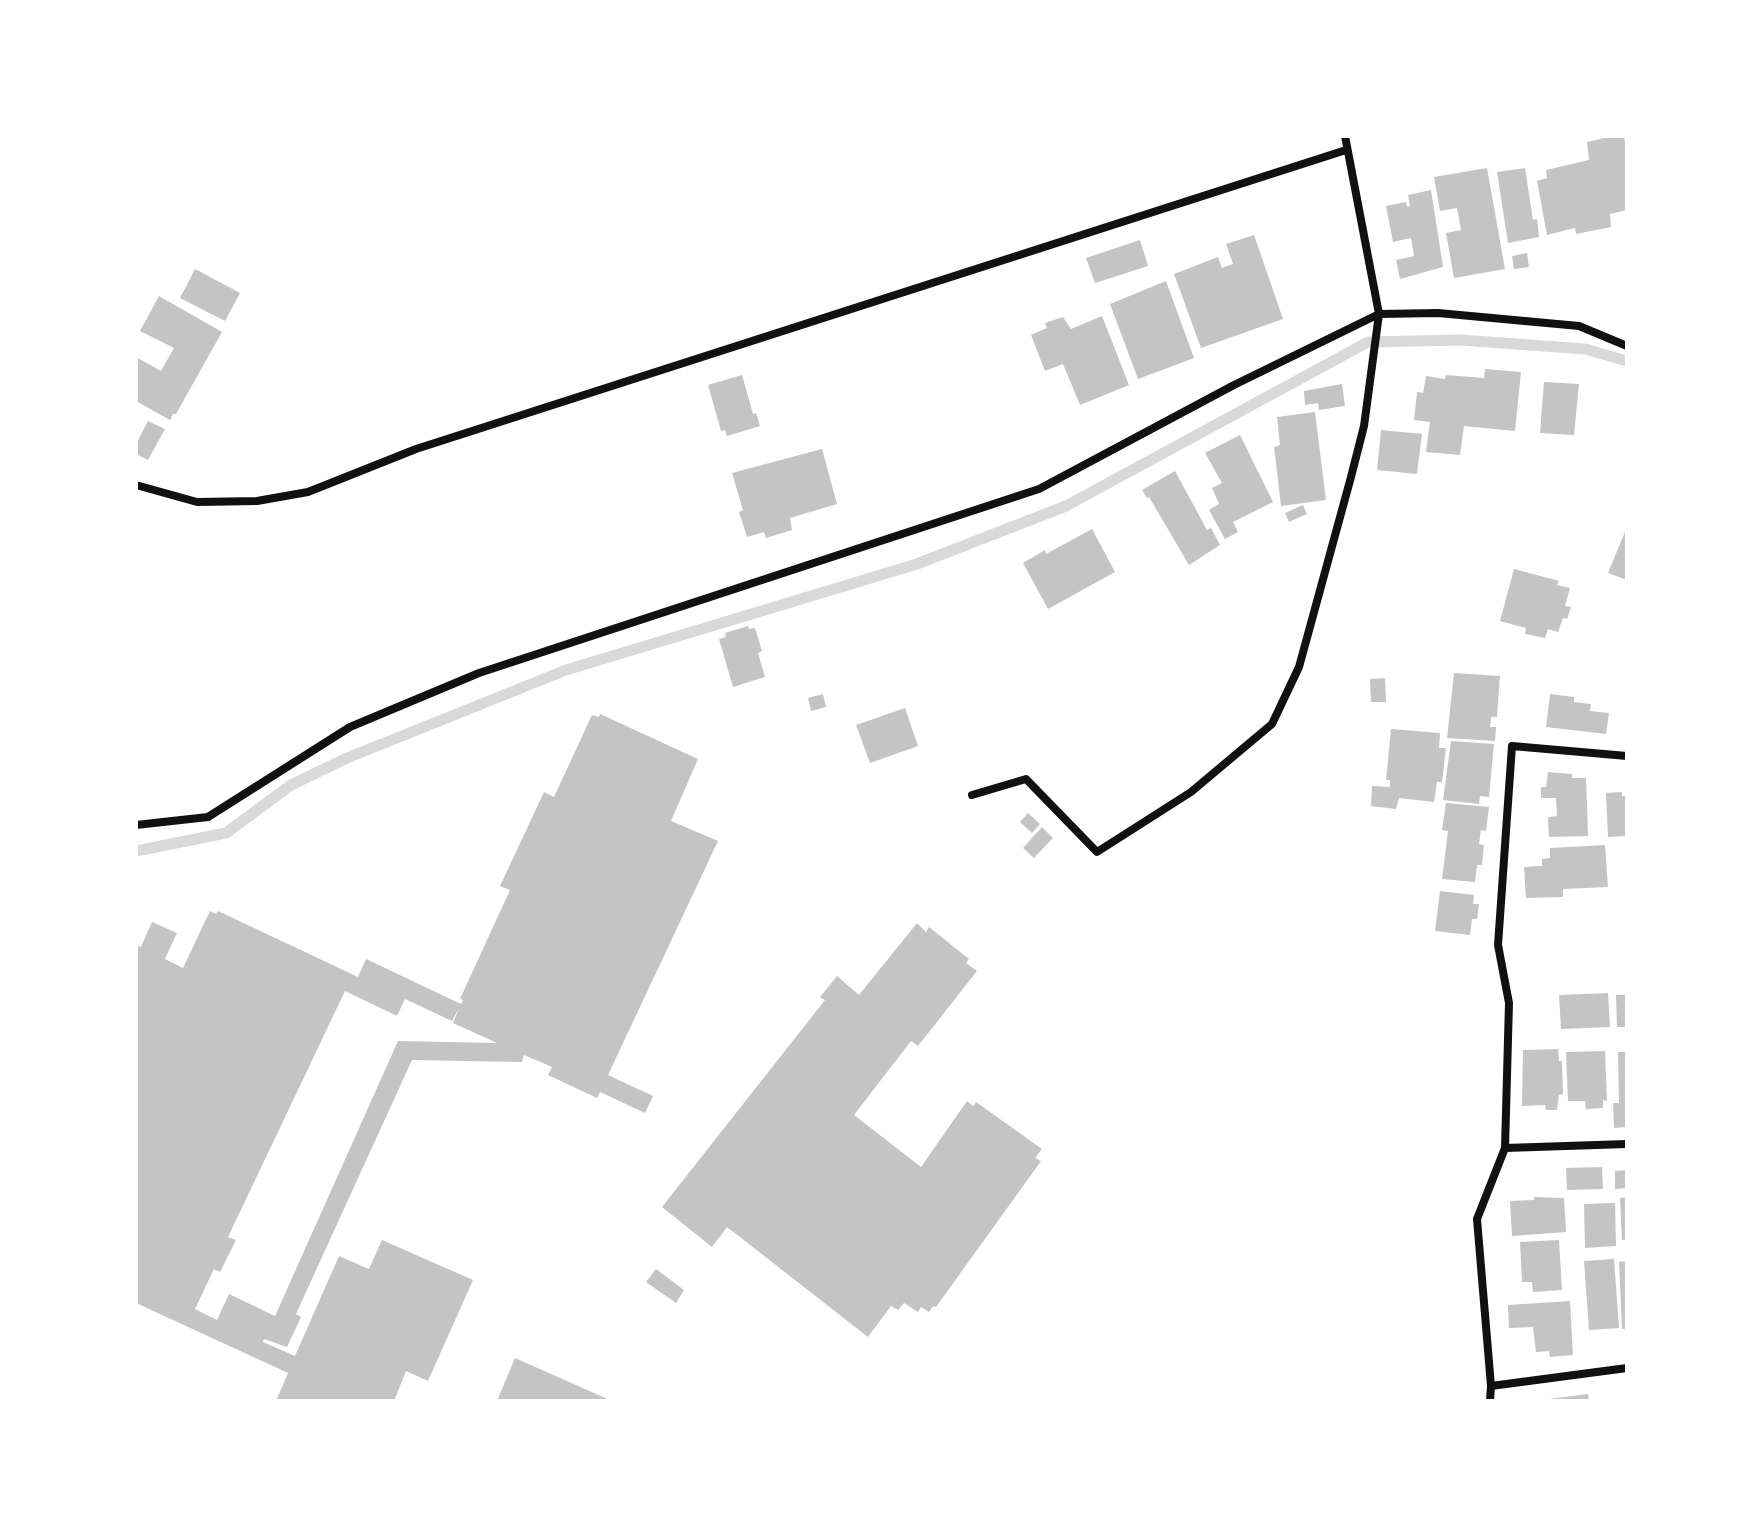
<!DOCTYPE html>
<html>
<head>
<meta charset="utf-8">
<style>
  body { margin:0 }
  #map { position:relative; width:1763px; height:1537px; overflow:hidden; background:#fff; font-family:Helvetica,sans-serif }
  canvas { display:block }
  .frame { position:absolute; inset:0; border:138px solid #fff; pointer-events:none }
</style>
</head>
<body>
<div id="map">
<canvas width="1763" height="1537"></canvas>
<div class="frame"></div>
</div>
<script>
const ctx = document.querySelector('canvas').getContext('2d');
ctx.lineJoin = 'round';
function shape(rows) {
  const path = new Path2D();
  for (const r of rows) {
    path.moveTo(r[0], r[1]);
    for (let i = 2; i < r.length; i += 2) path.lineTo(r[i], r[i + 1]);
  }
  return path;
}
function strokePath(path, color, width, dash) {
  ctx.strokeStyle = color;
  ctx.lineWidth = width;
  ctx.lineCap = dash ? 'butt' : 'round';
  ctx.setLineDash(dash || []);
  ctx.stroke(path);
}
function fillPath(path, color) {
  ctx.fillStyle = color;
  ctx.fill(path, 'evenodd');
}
strokePath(shape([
  [136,851,226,833,291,785,347,758,566,670,917,564,1066,506,1368,342,1460,340,1585,349,1627,361]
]), '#d9d9d9', 11);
fillPath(shape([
  [1613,136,1624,136,1627,154,1627,210,1610,214,1611,227,1576,234,1575,228,1547,235,1537,181,1547,178,1546,170,1589,160,1587,142],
  [1487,168,1505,269,1454,278,1446,233,1461,230,1457,208,1440,211,1434,177],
  [1525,168,1533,220,1537,219,1539,237,1508,243,1497,172],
  [1431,190,1443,267,1400,279,1396,260,1414,256,1411,238,1393,242,1386,206,1406,202,1407,207,1410,206,1408,195],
  [1254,235,1283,319,1201,348,1174,274,1218,257,1222,268,1233,264,1226,244],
  [1140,240,1148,266,1095,283,1086,258],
  [1527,253,1529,267,1514,269,1512,256],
  [195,269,240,293,225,321,180,298],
  [1166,281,1194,358,1138,379,1110,304],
  [159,296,222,332,176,414,173,414,170,420,136,401,136,357,161,371,174,348,140,331],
  [1102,316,1129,385,1080,405,1063,364,1045,371,1031,335,1047,328,1045,323,1063,317,1071,329],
  [1485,369,1521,372,1515,431,1464,426,1460,455,1426,452,1430,422,1414,420,1417,392,1423,393,1426,376,1445,379,1446,375,1484,378],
  [742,375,753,414,756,413,760,426,727,436,725,430,721,431,708,385],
  [1544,382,1579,384,1574,435,1540,433],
  [1342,384,1345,406,1319,410,1318,403,1305,405,1304,391],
  [1315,412,1326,500,1281,506,1274,447,1280,445,1277,417],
  [148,421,165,429,148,460,136,454,136,444],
  [1381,430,1422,434,1417,474,1377,470],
  [1240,435,1273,502,1233,522,1238,532,1225,539,1209,510,1219,504,1212,488,1222,483,1205,453],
  [822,449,837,504,790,518,792,530,766,538,764,532,747,537,739,512,743,510,732,473],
  [1175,471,1207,530,1211,528,1220,545,1189,565,1149,497,1147,498,1142,490],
  [1303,505,1307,514,1289,522,1285,513],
  [1627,527,1627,580,1608,573],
  [1092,529,1115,572,1048,609,1023,563,1045,550,1046,554],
  [1514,569,1559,581,1557,585,1570,588,1565,606,1571,607,1567,619,1563,618,1558,632,1548,629,1545,638,1525,634,1526,628,1500,621],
  [748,626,749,629,755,628,762,651,758,653,765,677,733,687,719,639,726,637,725,633],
  [1454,673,1500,676,1497,717,1491,717,1490,727,1496,727,1495,741,1447,738],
  [1385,678,1386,702,1371,702,1370,679],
  [823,694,826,707,811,711,808,698],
  [1550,694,1574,697,1574,702,1591,704,1590,711,1609,713,1606,734,1546,727],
  [905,708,918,746,870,763,856,725],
  [600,714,698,759,671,821,718,841,608,1075,653,1096,645,1113,600,1092,597,1098,548,1075,552,1067,524,1055,522,1062,412,1060,296,1314,301,1317,287,1347,264,1339,263,1342,295,1356,339,1256,369,1269,382,1240,473,1280,428,1381,406,1371,394,1401,276,1401,288,1373,136,1303,136,945,141,947,152,922,177,933,165,959,183,968,210,911,216,914,218,911,358,977,366,959,461,1004,463,1000,460,999,510,890,500,886,544,792,554,797,592,715,599,717],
  [345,991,397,1016,405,999,452,1021,459,1008,453,1023,497,1043,398,1041,275,1316,229,1294,217,1320,195,1309,214,1269,220,1272,236,1240,228,1237],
  [1391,729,1440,733,1439,748,1446,748,1442,782,1437,782,1434,802,1399,798,1396,809,1371,806,1372,786,1390,787,1390,780,1386,780],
  [1451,741,1494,744,1489,797,1480,796,1479,804,1443,800],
  [1548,772,1572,774,1572,778,1586,778,1588,836,1549,837,1548,817,1557,816,1556,798,1541,798,1541,787,1546,787],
  [1622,792,1622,796,1627,796,1627,836,1608,837,1606,793],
  [1446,803,1489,807,1486,831,1481,830,1479,844,1484,845,1482,865,1477,865,1475,882,1442,879,1448,831,1442,830],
  [1028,813,1040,824,1032,833,1020,822],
  [1042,827,1053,838,1034,858,1023,848],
  [1605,845,1608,887,1563,889,1563,897,1526,898,1524,867,1542,866,1542,859,1550,858,1550,848],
  [1440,891,1474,895,1473,904,1479,904,1477,919,1472,919,1470,935,1435,931],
  [917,923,926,932,929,927,969,959,966,963,977,971,918,1046,911,1041,854,1115,921,1167,967,1101,973,1106,976,1102,1042,1149,1035,1158,1041,1161,936,1307,933,1306,929,1312,921,1307,918,1312,904,1303,898,1310,891,1306,868,1337,727,1227,712,1247,662,1207,825,1000,820,997,837,976,859,995],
  [1608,993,1610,1027,1561,1029,1559,995],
  [1616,995,1627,995,1627,1027,1617,1027],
  [1558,1049,1559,1061,1562,1061,1563,1094,1559,1095,1557,1110,1546,1110,1545,1105,1522,1106,1523,1050],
  [1605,1051,1607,1101,1603,1100,1603,1108,1586,1109,1585,1101,1568,1101,1566,1052],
  [1618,1052,1627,1052,1627,1127,1614,1128,1613,1103,1619,1103],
  [1602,1167,1603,1189,1567,1190,1566,1168],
  [1627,1170,1627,1188,1615,1189,1615,1171],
  [1534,1197,1564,1198,1566,1232,1512,1236,1510,1201,1534,1200],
  [1627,1197,1627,1240,1622,1240,1620,1198],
  [1615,1203,1616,1246,1585,1248,1584,1204],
  [1559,1240,1562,1290,1533,1292,1532,1282,1522,1282,1520,1242],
  [1614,1259,1619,1328,1589,1330,1584,1261],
  [1627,1261,1627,1329,1622,1329,1619,1262],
  [656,1269,684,1290,676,1303,646,1282],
  [1570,1301,1573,1355,1550,1357,1549,1351,1536,1352,1533,1327,1509,1328,1508,1305],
  [515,1358,612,1401,497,1401],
  [1588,1394,1589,1401,1548,1401,1548,1399]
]), '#c4c4c4');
strokePath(shape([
  [136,485,197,502,257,501,308,492,416,449,1346,150],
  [972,795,1026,779,1097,852,1191,792,1272,724,1299,667,1351,477,1364,426,1379,314,1345,136],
  [136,825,208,817,350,727,479,673,1039,489,1234,385,1379,314,1438,313,1579,326,1627,346],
  [1505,1148,1627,1144],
  [1491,1386,1627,1368],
  [1490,1401,1491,1386,1477,1219,1505,1148,1509,1003,1498,945,1512,746,1627,756]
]), '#111', 8);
</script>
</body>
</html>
